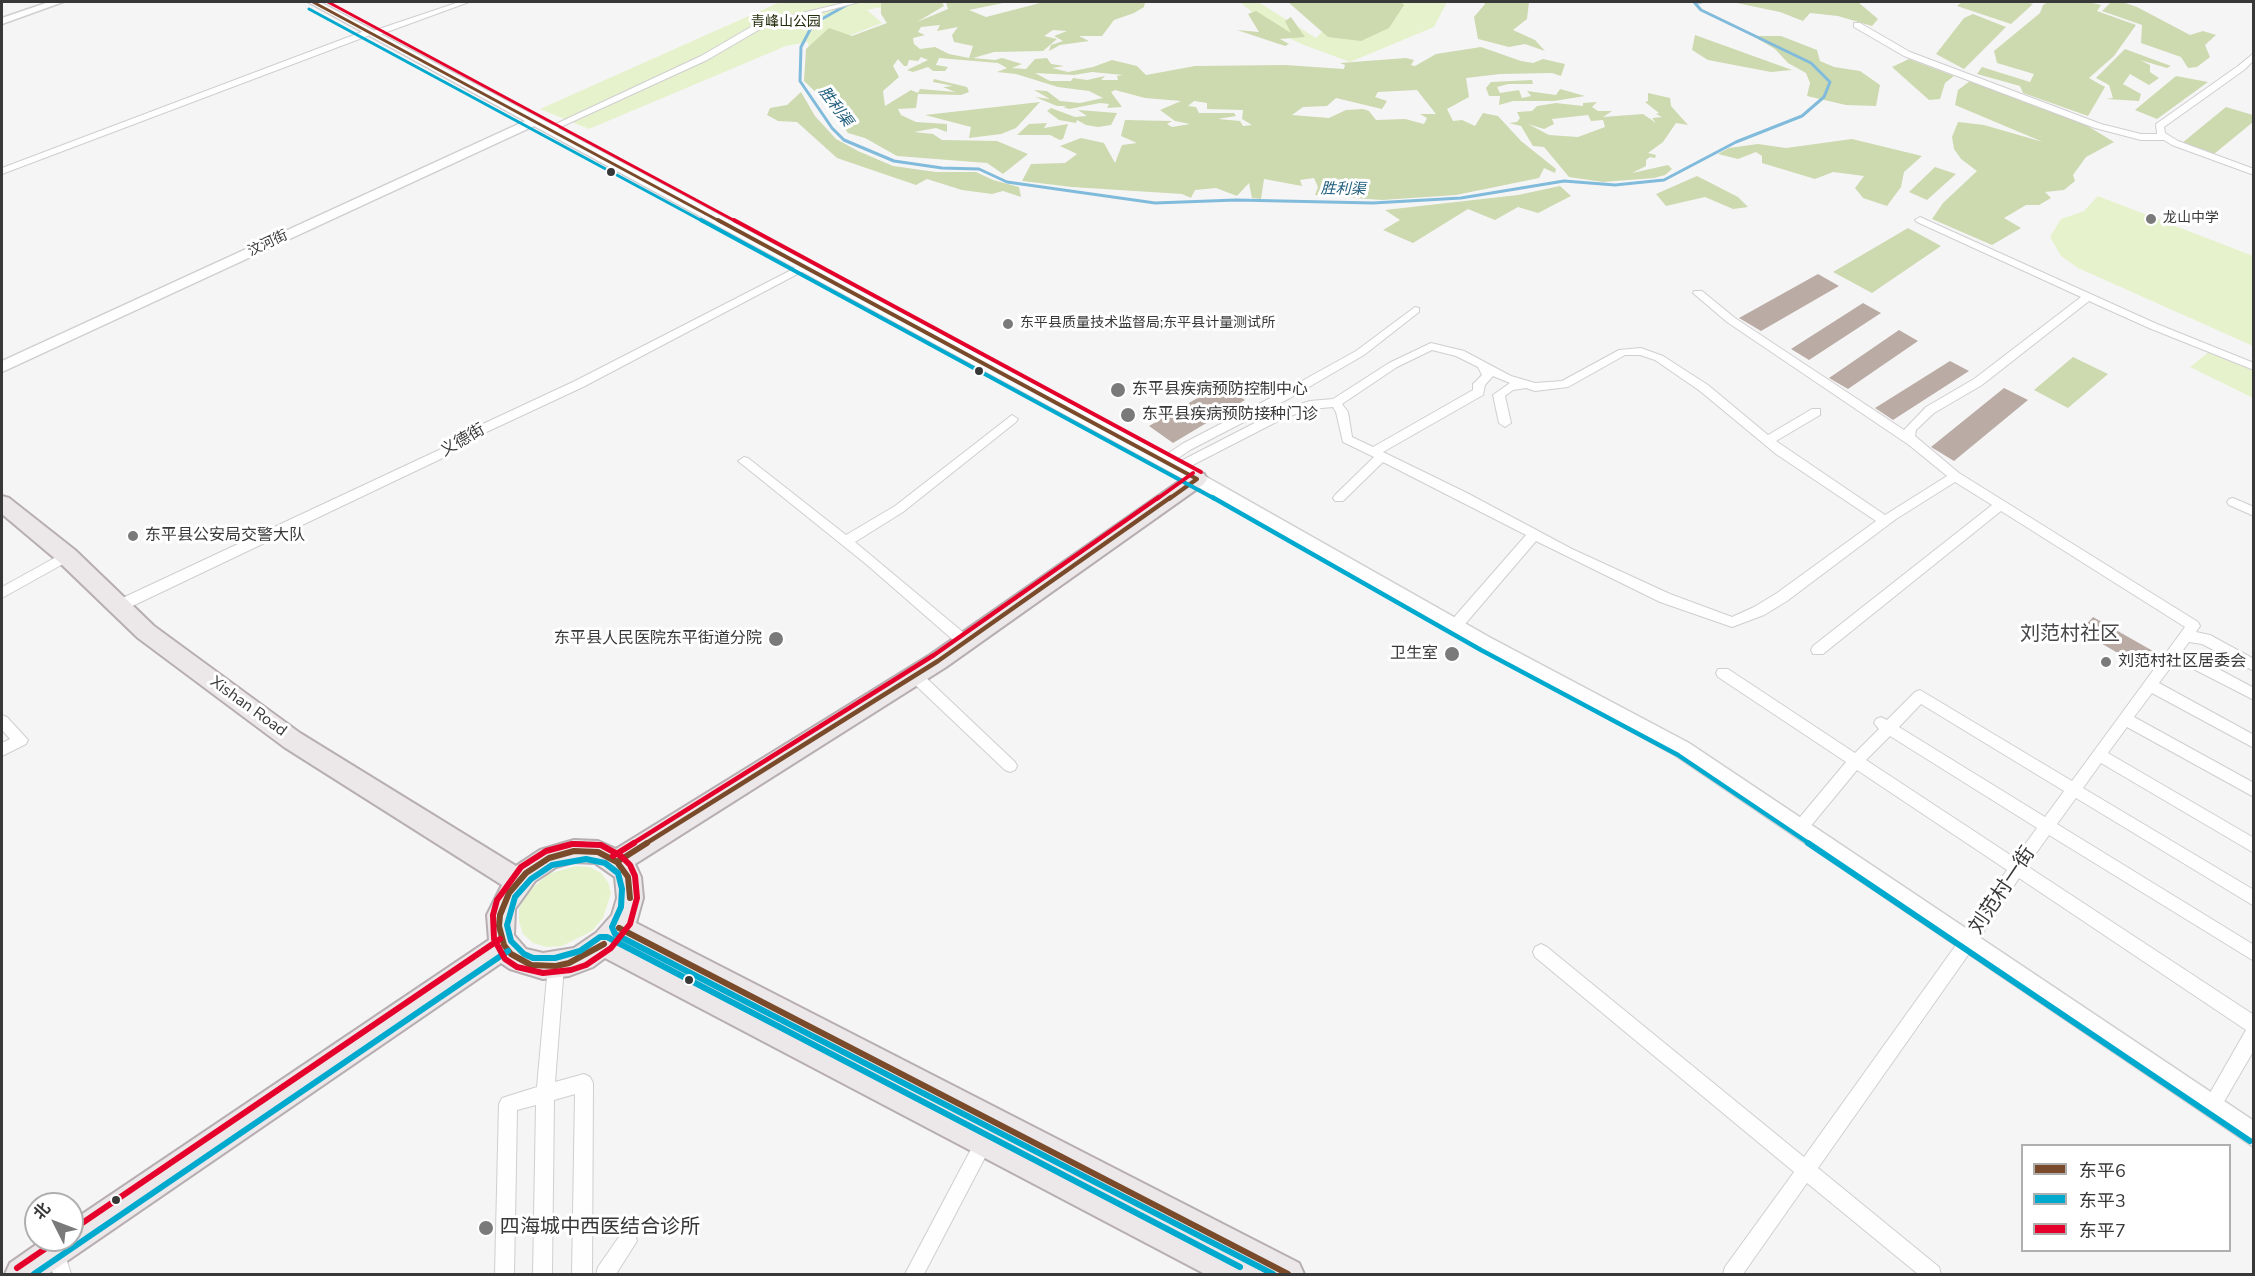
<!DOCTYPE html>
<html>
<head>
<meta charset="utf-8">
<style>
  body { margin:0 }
  #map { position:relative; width:2255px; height:1276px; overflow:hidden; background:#f6f5f6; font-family:"Nunito Sans","Noto Sans SC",sans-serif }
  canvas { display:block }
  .frame { position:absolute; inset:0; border:3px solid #383839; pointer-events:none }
  .legend { position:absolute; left:2021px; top:1144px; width:210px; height:108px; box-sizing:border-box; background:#fff; border:2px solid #afafb0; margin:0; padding:8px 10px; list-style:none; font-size:18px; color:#383839 }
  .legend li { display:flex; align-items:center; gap:12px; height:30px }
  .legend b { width:30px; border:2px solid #afafb0 }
  .north { position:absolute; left:24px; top:1192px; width:60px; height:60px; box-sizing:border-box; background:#fff; border:2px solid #afafb0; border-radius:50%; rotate:312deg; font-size:16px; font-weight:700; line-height:24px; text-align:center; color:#383839 }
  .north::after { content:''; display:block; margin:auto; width:21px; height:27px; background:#7a7a7b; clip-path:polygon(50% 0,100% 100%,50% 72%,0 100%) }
</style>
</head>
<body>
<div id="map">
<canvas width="2255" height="1276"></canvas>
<div class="frame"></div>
<ul class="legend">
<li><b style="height:8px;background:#7a4b2a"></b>东平6</li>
<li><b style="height:8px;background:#00a9ce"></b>东平3</li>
<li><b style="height:8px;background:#e4002b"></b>东平7</li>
</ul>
<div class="north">北</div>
</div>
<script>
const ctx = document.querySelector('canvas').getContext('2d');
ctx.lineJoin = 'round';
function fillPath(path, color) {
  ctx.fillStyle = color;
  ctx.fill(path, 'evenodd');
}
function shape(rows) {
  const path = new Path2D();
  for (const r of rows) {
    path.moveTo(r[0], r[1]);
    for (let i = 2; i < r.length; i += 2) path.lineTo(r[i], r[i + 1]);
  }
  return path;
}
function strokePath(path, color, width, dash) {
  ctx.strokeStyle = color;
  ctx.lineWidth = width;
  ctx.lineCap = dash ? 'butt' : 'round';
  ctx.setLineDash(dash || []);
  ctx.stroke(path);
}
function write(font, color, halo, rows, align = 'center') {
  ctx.font = font + ' "Nunito Sans","Noto Sans SC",sans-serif';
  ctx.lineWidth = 6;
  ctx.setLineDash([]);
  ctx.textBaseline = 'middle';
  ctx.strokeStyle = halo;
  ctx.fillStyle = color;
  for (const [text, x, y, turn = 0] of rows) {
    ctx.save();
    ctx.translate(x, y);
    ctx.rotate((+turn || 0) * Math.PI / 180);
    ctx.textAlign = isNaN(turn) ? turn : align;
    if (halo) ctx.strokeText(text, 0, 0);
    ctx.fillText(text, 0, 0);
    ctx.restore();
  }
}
fillPath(shape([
  [780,2,908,2,867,10,882,23,830,43,812,78,808,42,786,46,589,129,540,109],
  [1240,2,1258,2,1316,38,1351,2,1447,2,1434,27,1350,62,1304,45,1276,32],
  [2098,196,2253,256,2253,346,2078,268,2061,256,2050,237,2061,219,2084,211],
  [2210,351,2253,371,2253,398,2190,367],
  [576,866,590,867,601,873,608,882,611,893,603,918,592,931,562,946,547,947,533,943,523,934,519,922,519,909,525,895,548,874]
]), '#e6f2cb');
fillPath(shape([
  [888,2,942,2,944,6,917,22,948,9,946,2,1008,2,969,10,986,17,1044,2,1145,2,1144,7,1134,13,1114,20,1102,36,1079,36,1089,41,1060,45,1049,51,1051,45,1063,41,1054,36,1067,31,1053,30,1044,36,1057,39,1043,51,994,52,973,58,995,60,1002,58,1022,64,1012,68,1026,69,1035,59,1047,58,1051,64,1064,66,1052,68,1068,72,1093,67,1112,60,1137,66,1146,75,1195,66,1285,65,1344,69,1345,65,1340,63,1406,58,1414,60,1411,65,1415,66,1436,54,1481,47,1521,61,1533,63,1543,59,1565,64,1561,76,1552,73,1500,74,1466,78,1469,97,1447,109,1453,121,1462,120,1475,126,1483,113,1498,116,1521,141,1556,169,1555,173,1544,168,1539,178,1456,195,1382,200,1315,195,1318,187,1314,178,1300,180,1302,186,1264,179,1261,199,1252,198,1249,183,1237,196,1216,188,1195,190,1191,198,1182,194,1072,187,1022,181,1031,164,1065,163,1077,154,1060,146,1081,138,1104,143,1115,163,1122,145,1137,143,1121,136,1125,120,1172,121,1167,124,1172,127,1190,124,1175,121,1160,110,1181,101,1145,98,1115,90,1111,92,1122,107,1107,108,1109,104,1100,103,1069,109,1063,107,1067,106,1057,106,1035,97,1050,99,1034,90,1047,91,1060,101,1080,103,1103,98,1089,91,1058,87,1016,74,997,72,1007,68,998,63,939,58,936,65,948,67,945,71,933,71,928,67,913,72,907,70,928,60,921,57,918,61,909,60,907,66,904,66,898,59,893,66,899,77,883,91,885,106,911,90,918,93,920,89,955,92,943,87,953,86,933,82,934,79,967,87,969,92,961,95,918,94,916,108,898,109,901,115,916,122,947,124,947,132,936,128,914,132,933,134,942,140,997,141,1028,154,1003,174,987,163,897,156,865,138,848,133,826,102,804,81,806,49,829,28,852,36,887,23,881,14,881,3],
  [940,25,937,31,958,27,952,35,954,42,973,46,969,58,949,54,935,47,920,49,914,44,913,38,925,35,918,32,921,27],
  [1092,72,1123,75,1117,76,1118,80,1101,80,1105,76,1087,80,1073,78,1071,81,1050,81,1035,73,1074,75],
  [1417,90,1436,114,1420,114,1427,118,1424,124,1405,119,1376,120,1369,111,1363,109,1346,110,1329,118,1292,115,1303,107,1327,106,1336,98,1382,109,1387,101,1375,97,1378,92],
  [1194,101,1207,103,1207,109,1243,110,1242,119,1252,125,1243,126,1240,121,1218,119,1236,116,1234,113,1199,113,1196,107,1188,106],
  [1288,2,1401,2,1404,5,1389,28,1361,41,1328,37],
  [1483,2,1529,2,1527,19,1513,30,1535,40,1545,51,1525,44,1509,47,1478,39,1474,17,1485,4],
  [1732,2,1858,2,1878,19,1872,26,1838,16,1810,13,1803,21,1780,12],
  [1962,2,2025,2,2033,4,2011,24,1957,6],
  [2048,2,2088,2,2101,5,2097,11,2136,25,2114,56,2089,78,2105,87,2088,116,2023,93,2020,86,1977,74,1982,67,2030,82,2034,74,1997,63,1994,51,2040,13,2043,5],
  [2111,2,2122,2,2137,7,2190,35,2203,31,2216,35,2205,45,2210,57,2197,67,2188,68,2181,57,2141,43,2142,25,2102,11],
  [1256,11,1291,33,1285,21,1291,17,1305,37,1280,39,1289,44,1285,46,1237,30,1259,32,1248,14],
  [1973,14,2006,27,1964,69,1936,54,1964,18],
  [1695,35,1792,70,1771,72,1708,60,1692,50],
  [1753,36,1781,36,1817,50,1820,61,1834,67,1860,71,1880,85,1876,106,1846,105,1807,96,1810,83,1806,73,1788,63,1775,49],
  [2125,49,2171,66,2167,68,2140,60,2150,65,2150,72,2159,78,2149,85,2130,74,2123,84,2141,94,2139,101,2106,99,2113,98,2109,85,2096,78],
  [1909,59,1954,76,1945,83,1940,99,1929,100,1892,67],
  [2176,76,2208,82,2157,119,2135,110],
  [1532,80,1533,84,1508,84,1497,87,1500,93,1519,90,1522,98,1531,96,1527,91,1556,95,1560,89,1585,96,1554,101,1513,101,1499,105,1500,96,1489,96,1486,88,1491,82],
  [1970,81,2081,122,2114,142,2086,157,2073,175,2075,181,2064,190,2045,192,2051,198,2039,205,2026,205,2004,218,2021,228,1992,245,1932,219,1943,203,1977,171,1961,159,1954,149,1952,137,1958,122,1984,125,2043,142,1955,105,1958,90],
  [801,92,815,116,836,139,858,151,893,166,936,172,976,172,993,180,1019,187,1021,197,1003,191,992,194,962,190,927,179,916,185,837,158,797,122,778,121,767,115,770,108,787,105],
  [1648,93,1670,98,1671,106,1688,125,1676,123,1663,142,1648,153,1656,155,1655,158,1650,157,1646,160,1646,166,1632,173,1668,165,1672,169,1665,175,1654,178,1603,182,1569,177,1544,147,1533,146,1521,126,1509,123,1517,122,1520,118,1517,112,1532,111,1537,106,1556,103,1583,106,1583,103,1597,102,1592,107,1598,111,1612,111,1603,117,1643,114,1656,123,1652,118,1662,117,1656,114,1659,113,1645,102,1648,101],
  [1588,115,1591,121,1603,120,1605,127,1578,137,1549,135,1528,124,1544,129,1554,124,1552,119],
  [1040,102,1016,128,1001,134,969,138,971,127,925,115],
  [2226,107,2253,115,2253,122,2214,154,2182,143],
  [1051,108,1075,117,1087,116,1078,110,1117,113,1111,125,1098,127,1086,125,1077,120,1076,123,1059,120,1047,111],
  [1047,123,1044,128,1068,124,1063,139,1060,140,1050,135,1017,135,1029,124],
  [1852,139,1922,156,1904,172,1901,187,1887,206,1863,198,1855,188,1864,176,1833,172,1815,179,1762,163,1762,156,1756,152,1738,159,1718,154,1729,148,1758,144,1786,148],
  [1935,167,1956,174,1927,200,1909,192],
  [1697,176,1738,197,1748,207,1733,209,1705,197,1666,206,1656,194],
  [1560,186,1571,196,1538,213,1518,207,1495,220,1468,209,1413,243,1383,230,1400,220,1385,210,1518,195],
  [1908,228,1941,246,1872,293,1833,272],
  [2073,357,2108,374,2068,408,2034,390]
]), '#cdd9af');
strokePath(shape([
  [852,2,813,24,801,47,800,81,832,128,844,140,894,161,942,168,979,169,1007,182,1155,203,1236,200,1373,203,1461,198,1564,181,1615,185,1664,180,1736,142,1802,116,1824,97,1830,82,1811,63,1701,10,1694,2,1701,2]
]), '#81bbdb', 3);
fillPath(shape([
  [1818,274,1839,286,1761,331,1739,318],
  [1863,303,1881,313,1809,360,1791,349],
  [1899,330,1918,341,1848,389,1829,378],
  [1950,361,1969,371,1893,420,1875,408],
  [1220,385,1245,400,1173,443,1149,426],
  [2004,388,2028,400,1954,461,1931,447],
  [2093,617,2160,655,2147,670,2080,631]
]), '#baaca5');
const minor = shape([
  [459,2,469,2,376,36,370,35,2,174,2,168,367,30,373,31,459,2],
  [848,2,859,2,762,28,707,60,552,131,545,129,701,56,756,24,848,2],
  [1854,23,1860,23,1910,52,2101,124,2141,134,2157,134,2156,124,2238,66,2254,53,2254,60,2244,70,2164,127,2165,133,2178,141,2254,169,2254,175,2172,145,2164,140,2141,140,2095,128,1904,56,1854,27,1854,23],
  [1920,217,2157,324,2254,363,2254,370,2149,328,2089,301,1982,385,1934,413,1916,430,1915,436,1959,473,2198,622,2200,626,2196,632,2210,635,2254,659,2254,671,2202,644,2189,642,2183,650,2254,688,2254,700,2176,660,2159,683,2254,735,2254,748,2152,693,2134,717,2254,783,2254,797,2127,727,2108,753,2254,838,2254,853,2101,763,2083,788,2254,890,2254,906,2076,798,2057,824,2254,945,2254,961,2049,835,2027,866,2254,1015,2254,1050,2218,1112,2212,1115,2206,1112,2203,1106,2206,1100,2246,1030,2019,878,1973,948,1818,1168,1939,1267,1941,1274,1918,1274,1807,1183,1743,1274,1723,1274,1725,1267,1794,1172,1535,957,1533,952,1535,947,1541,944,1547,947,1804,1157,1961,938,2007,870,1857,770,1805,833,1800,835,1795,833,1792,828,1795,823,1846,762,1718,677,1716,673,1718,669,1728,669,1855,753,1879,729,1874,723,1876,719,1881,717,1887,720,1915,692,1920,690,2072,781,2185,627,2001,511,1823,654,1813,654,1811,650,1813,646,1992,505,1955,482,1896,519,1787,601,1764,615,1732,627,1660,602,1536,541,1460,630,1455,631,1450,630,1448,626,1450,622,1526,535,1383,462,1343,501,1335,501,1333,498,1335,495,1374,457,1343,442,1336,412,1333,407,1311,409,1284,418,1181,471,1173,471,1171,468,1173,465,1276,412,1310,401,1333,399,1389,363,1431,343,1464,351,1511,376,1535,383,1562,381,1619,350,1641,348,1663,356,1708,385,1768,435,1812,409,1820,409,1820,415,1776,441,1885,515,1947,476,1909,445,1727,322,1693,293,1694,291,1702,291,1735,318,1904,430,1926,407,1974,379,2081,297,1917,222,1915,220,1920,217],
  [1432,350,1456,356,1478,367,1482,375,1473,384,1473,390,1373,447,1352,437,1348,412,1342,404,1397,367,1432,350],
  [1625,355,1640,355,1655,360,1700,391,1776,454,1876,521,1777,593,1754,607,1732,617,1670,594,1572,549,1467,493,1383,452,1483,395,1485,385,1493,376,1510,383,1493,395,1499,423,1505,427,1511,423,1505,396,1513,390,1526,388,1535,391,1568,387,1625,355],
  [1921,704,2064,791,2045,817,1899,727,1921,704],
  [1890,736,2037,828,2015,858,1866,760,1890,736],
  [803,264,808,267,807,269,583,387,463,443,449,455,124,610,114,610,112,606,114,602,441,449,455,437,575,381,803,264],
  [1415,307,1419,308,1419,312,1364,355,1290,398,1190,450,1168,465,1160,465,1158,462,1160,459,1182,444,1282,392,1356,351,1415,307],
  [1012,415,1018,419,1016,422,903,512,855,542,970,638,972,642,970,646,965,647,960,646,866,564,738,461,744,457,748,458,846,535,895,506,1012,415],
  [2233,498,2254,507,2254,516,2229,505,2227,502,2229,499,2233,498],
  [67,551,72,553,73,556,72,559,2,598,2,587,67,551],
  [915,670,920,672,1015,762,1017,766,1015,770,1010,772,1005,770,910,680,908,676,910,672,915,670],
  [2,715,7,717,28,740,26,744,2,756,2,743,10,739,2,730,2,715],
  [556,958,562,961,564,966,555,1082,584,1074,590,1077,593,1083,592,1274,572,1274,575,1094,554,1100,552,1274,533,1274,536,1105,517,1110,514,1274,495,1274,499,1104,502,1098,537,1087,548,966,550,961,556,958],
  [984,1133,990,1136,993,1142,990,1148,924,1274,905,1274,978,1136,984,1133],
  [628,1232,635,1234,637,1241,616,1274,596,1274,598,1267,621,1234,628,1232],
  [55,1243,62,1245,71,1274,53,1274,46,1252,48,1245,55,1243]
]);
const tertiary = shape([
  [49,2,63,2,2,24,2,18,49,2],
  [308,2,320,2,539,118,1203,475,1491,638,1689,743,2254,1121,2254,1147,1675,755,1479,648,1191,483,534,126,2,372,2,361,525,121,308,2]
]);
const primary = shape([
  [1197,472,1204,474,1207,479,1204,484,946,667,635,864,641,877,643,898,636,923,1299,1263,1304,1274,1205,1274,605,958,593,967,569,976,543,979,510,969,501,963,48,1274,5,1274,10,1263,43,1240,72,1240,72,1221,489,940,487,915,502,885,284,747,138,638,59,562,2,514,2,496,9,498,75,550,154,626,300,733,516,866,540,850,574,840,598,841,616,849,930,655,1190,474,1197,472],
  [574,862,595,863,615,877,617,898,612,915,596,933,574,948,543,953,526,949,514,935,515,909,535,881,556,867,574,862]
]);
strokePath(minor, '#d0ced0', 2);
strokePath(tertiary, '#d0ced0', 3);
strokePath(primary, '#b7aeb1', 4);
fillPath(minor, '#fefefe');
fillPath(tertiary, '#fefefe');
fillPath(primary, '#ece7e9');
strokePath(shape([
  [313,2,721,222]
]), '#7a4b2a', 3);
strokePath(shape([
  [718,220,1197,479],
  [1169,499,1197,479]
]), '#7a4b2a', 4);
strokePath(shape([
  [645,844,938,661,1171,497]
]), '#7a4b2a', 4.5);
strokePath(shape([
  [617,862,647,843],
  [619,928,1288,1274],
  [604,944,569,963,556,966,531,965,511,954,504,945,499,926,500,915,509,893,526,873,549,858,574,851,598,852,617,862,628,877,630,898]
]), '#7a4b2a', 6);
strokePath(shape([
  [309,9,704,222]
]), '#00a9ce', 3);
strokePath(shape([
  [701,220,1215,499]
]), '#00a9ce', 4);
strokePath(shape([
  [1212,497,1481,650,1678,755,1810,844]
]), '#00a9ce', 4.5);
strokePath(shape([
  [1808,843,2250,1141],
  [1240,1267,607,937,600,937,580,951,555,958,533,958,524,954,511,941,507,925,515,897,531,879,552,865,586,859,605,863,618,873,622,889,621,907,612,927,615,934,1273,1274],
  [34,1274,508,951]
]), '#00a9ce', 6);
strokePath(shape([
  [328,2,737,222]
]), '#e4002b', 3);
strokePath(shape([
  [734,220,1201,472],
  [1157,499,1193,473]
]), '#e4002b', 4);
strokePath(shape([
  [574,844,585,844],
  [632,844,934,655,1159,497]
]), '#e4002b', 4.5);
strokePath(shape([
  [572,844,546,851,521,867,497,900,493,915,494,939,505,959,517,967,543,973,571,970,586,965,611,948,630,924,637,898,635,876,630,865,621,856,601,845,574,844],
  [613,856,634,843],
  [72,1230,500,939],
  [17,1268,58,1240]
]), '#e4002b', 6);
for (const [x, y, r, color] of [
  [611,172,5,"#383839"],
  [2151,219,6,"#7a7a7b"],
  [1008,324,6,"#7a7a7b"],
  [979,371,5,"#383839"],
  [1118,390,8,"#7a7a7b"],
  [1128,415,8,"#7a7a7b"],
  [133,536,6,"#7a7a7b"],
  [776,639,8,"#7a7a7b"],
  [1452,654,8,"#7a7a7b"],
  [2106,662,6,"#7a7a7b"],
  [689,980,5,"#383839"],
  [116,1200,5,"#383839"],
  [486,1228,8,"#7a7a7b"]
]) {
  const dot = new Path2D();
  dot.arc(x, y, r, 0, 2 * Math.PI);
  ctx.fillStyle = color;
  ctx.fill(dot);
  strokePath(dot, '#fff', 2);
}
write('14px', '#252e0c', '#fff', [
  ["青峰山公园",786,23]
]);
write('14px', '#383839', '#fff', [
  ["龙山中学",2163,219],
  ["东平县质量技术监督局;东平县计量测试所",1020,324]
], 'left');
write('14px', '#383839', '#fff', [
  ["汶河街",268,244,-25]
]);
write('italic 15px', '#1d5c7c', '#fff', [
  ["胜利渠",835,107,53],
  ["胜利渠",1343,190,1]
]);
write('16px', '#383839', '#fff', [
  ["东平县疾病预防控制中心",1132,390],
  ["东平县疾病预防接种门诊",1142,415],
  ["东平县公安局交警大队",145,536],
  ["东平县人民医院东平街道分院",762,639,"right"],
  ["卫生室",1438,654,"right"],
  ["刘范村社区居委会",2118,662]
], 'left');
write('16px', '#383839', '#fff', [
  ["义德街",463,441,-30],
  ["Xishan Road",248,707,36]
]);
write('20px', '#484649', '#fff', [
  ["刘范村社区",2070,635]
]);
write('20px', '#383839', '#fff', [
  ["刘范村一街",2003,891,-56]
]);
write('20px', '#383839', '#fff', [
  ["四海城中西医结合诊所",500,1228]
], 'left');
</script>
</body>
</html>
